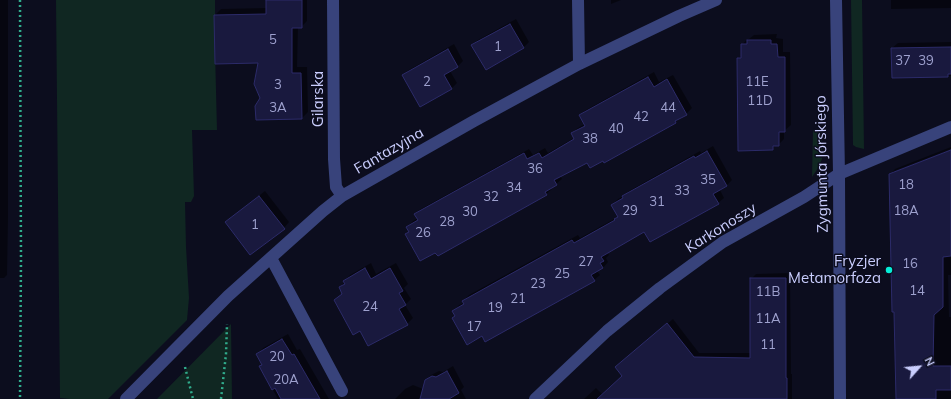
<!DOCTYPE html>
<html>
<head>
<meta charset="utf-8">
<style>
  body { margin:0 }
  #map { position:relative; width:951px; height:399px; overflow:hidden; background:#0c0d1e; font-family:Mulish,sans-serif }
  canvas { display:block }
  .north { position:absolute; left:899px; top:347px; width:40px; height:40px; -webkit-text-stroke:3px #0c0d1e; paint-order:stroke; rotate:63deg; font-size:11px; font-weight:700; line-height:16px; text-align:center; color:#cacefe }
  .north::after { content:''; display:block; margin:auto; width:14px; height:18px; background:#cacefe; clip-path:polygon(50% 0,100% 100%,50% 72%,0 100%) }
</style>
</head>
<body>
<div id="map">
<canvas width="951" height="399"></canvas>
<div class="north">N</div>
</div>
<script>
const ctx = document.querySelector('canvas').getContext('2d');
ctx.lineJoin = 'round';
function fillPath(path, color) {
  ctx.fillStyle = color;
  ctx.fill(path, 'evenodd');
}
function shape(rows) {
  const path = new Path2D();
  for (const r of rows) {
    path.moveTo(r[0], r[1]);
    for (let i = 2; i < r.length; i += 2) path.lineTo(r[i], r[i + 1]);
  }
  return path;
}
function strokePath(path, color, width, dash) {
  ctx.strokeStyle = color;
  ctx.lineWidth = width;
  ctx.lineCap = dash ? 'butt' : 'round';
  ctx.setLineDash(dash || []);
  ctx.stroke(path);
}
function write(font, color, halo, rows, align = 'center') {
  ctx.font = font + ' Mulish,sans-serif';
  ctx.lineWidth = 3;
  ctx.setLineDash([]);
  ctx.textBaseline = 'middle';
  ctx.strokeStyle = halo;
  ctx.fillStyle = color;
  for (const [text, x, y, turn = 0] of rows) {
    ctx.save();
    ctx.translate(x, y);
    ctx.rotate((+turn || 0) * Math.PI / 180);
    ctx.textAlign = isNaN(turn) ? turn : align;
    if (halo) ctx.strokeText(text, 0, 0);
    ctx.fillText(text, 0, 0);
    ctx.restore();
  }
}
fillPath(shape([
  [56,0,215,0,215,51,217,130,192,130,194,196,191,202,185,202,186,247,189,298,187,320,108,399,70,399,60,398],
  [851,0,862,0,864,149,856,147,853,145],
  [813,130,822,131,822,159,818,168,812,177],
  [231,324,232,399,157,399]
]), '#102722');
fillPath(shape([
  [0,0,8,0,8,218,7,275,4,278,0,278],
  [267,0,307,0,307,21,301,27,298,27,297,67,307,67,308,112,302,118,262,98,260,62,215,15,221,9,267,8],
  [611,0,621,0,611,4],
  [891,0,951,0,951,8,891,9],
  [516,19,529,42,523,48,473,45,478,40],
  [777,34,776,38,783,39,783,52,790,52,791,125,784,131,784,139,778,145,776,145,772,149,738,59,742,55,742,45,747,39,749,39,754,35],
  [951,42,951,76,893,77,892,48,898,43],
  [454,44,463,61,458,66,450,71,457,83,451,89,403,75,409,70],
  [654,72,659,82,673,75,692,108,686,114,680,117,675,122,603,160,588,161,560,175,562,179,556,184,551,187,552,189,546,194,406,234,409,232,407,227,413,221,418,218,415,214,421,209,529,149,533,155,545,148,548,153,574,138,572,133,578,128,585,124,580,115,586,110],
  [713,146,732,180,726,186,720,190,724,198,718,203,645,231,607,252,609,255,606,258,608,262,603,268,597,271,600,275,594,280,482,335,453,318,456,315,454,311,459,305,464,303,463,301,469,295,578,235,580,238,616,218,618,216,612,205,618,199,624,196,629,191,700,151,701,153],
  [951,147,951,149,894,171,894,173,951,151,951,275,948,275,949,317,951,317,951,399,897,399,895,311,890,175,895,169],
  [265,191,289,222,284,228,226,222,232,217],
  [371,263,376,274,396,263,408,284,404,288,411,299,405,305,413,318,407,324,369,345,360,330,335,300,343,293,340,287,345,282,344,281,350,275],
  [790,273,791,374,792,374,792,399,584,399,596,388,603,395,623,375,616,367,673,319,699,353,751,353,751,279,756,274],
  [288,334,297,350,300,349,329,399,278,399,260,367,263,364,257,354,263,348],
  [453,366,464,387,461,390,466,399,395,399,405,389,413,385,423,389,425,381,431,375,439,371,443,372]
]), '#0007');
const building = shape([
  [266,0,302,0,302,28,292,28,292,73,301,73,302,119,256,120,255,106,260,98,254,84,258,63,215,64,214,15,266,14,266,0],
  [510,24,524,48,486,70,471,45,510,24],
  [747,40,771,40,771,44,777,44,778,57,785,57,785,132,779,132,779,146,773,146,773,150,738,151,737,58,741,58,741,44,747,44,747,40],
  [951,47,951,74,948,74,948,77,892,78,891,48,951,47],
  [448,49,458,67,444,75,452,89,420,107,402,75,448,49],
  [648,77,654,87,667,79,687,115,675,121,676,123,604,163,603,161,590,168,587,163,554,180,557,185,545,192,547,195,438,256,435,253,420,261,405,234,409,232,406,227,418,220,414,214,524,153,527,159,539,153,542,158,574,139,571,133,585,126,579,115,648,77],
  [951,150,951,256,943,257,943,307,934,315,933,366,951,366,951,390,936,390,936,399,896,399,894,312,892,312,889,174,951,150],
  [707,151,727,186,713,194,719,204,650,242,644,232,601,257,604,261,600,263,603,268,591,275,595,281,485,342,482,336,467,345,452,318,455,316,452,311,464,304,462,301,572,240,574,243,615,220,614,219,618,217,611,205,623,198,622,196,694,156,695,158,707,151],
  [259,196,285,229,250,255,225,222,259,196],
  [365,268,371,279,390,268,403,291,399,293,406,305,399,309,408,325,368,346,360,331,353,335,334,300,342,294,339,287,345,284,343,281,365,268],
  [750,278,786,278,786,378,787,378,787,399,597,399,622,376,615,367,667,323,694,357,750,358,750,278],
  [282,339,292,355,294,354,320,399,281,399,275,388,272,390,259,366,262,365,256,354,282,339],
  [447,371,459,393,449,399,420,399,425,380,432,376,436,377,447,371]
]);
fillPath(building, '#19193e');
strokePath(building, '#2c2b69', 1);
strokePath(shape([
  [20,0,21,259,20,399],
  [185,367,193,399],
  [221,399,226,354,227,324]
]), '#30ac8c', 2.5, [2, 3]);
strokePath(shape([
  [333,0,334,159,336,187,342,196],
  [578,0,579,64],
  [836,0,839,174,840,399],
  [271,258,342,391],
  [126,399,228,296,323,211,342,196,474,121,579,64,679,16,716,0],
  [535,399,607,331,660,288,723,242,804,197,839,174,951,127]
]), '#38437b', 12);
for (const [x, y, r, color] of [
  [889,270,4,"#06eed8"]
]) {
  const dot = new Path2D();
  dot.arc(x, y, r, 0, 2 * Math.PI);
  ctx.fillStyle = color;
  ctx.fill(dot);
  strokePath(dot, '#0c0d1e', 1.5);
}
write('13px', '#9ea1ce', null, [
  ["5",273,40],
  ["1",498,47],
  ["37",903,61],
  ["39",926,61],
  ["2",427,82],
  ["11E",757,82],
  ["3",278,85],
  ["11D",760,101],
  ["3A",278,108],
  ["44",668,108],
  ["42",641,117],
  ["40",616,129],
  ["38",590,139],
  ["36",535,169],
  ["35",708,180],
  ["18",906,185],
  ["34",514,188],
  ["33",682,191],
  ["32",491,197],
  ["31",657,202],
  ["29",630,211],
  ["18A",906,211],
  ["30",470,212],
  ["28",447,222],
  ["1",255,225],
  ["26",423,233],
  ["27",586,262],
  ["16",910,264],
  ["25",562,274],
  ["23",538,284],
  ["14",917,291],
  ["11B",768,292],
  ["21",518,299],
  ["24",370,307],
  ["19",495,308],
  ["11A",768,319],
  ["17",474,327],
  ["11",768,345],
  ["20",277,357],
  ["20A",286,380]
]);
write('15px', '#cacefe', '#0c0d1e', [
  ["Gilarska",318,99,-90],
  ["Fantazyjna",389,151,-30],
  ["Zygmunta Jórskiego",822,164,-91],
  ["Karkonoszy",721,228,-32]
]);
write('15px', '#cacefe', '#0c0d1e', [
  ["Fryzjer",881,261],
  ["Metamorfoza",881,278]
], 'right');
</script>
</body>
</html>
